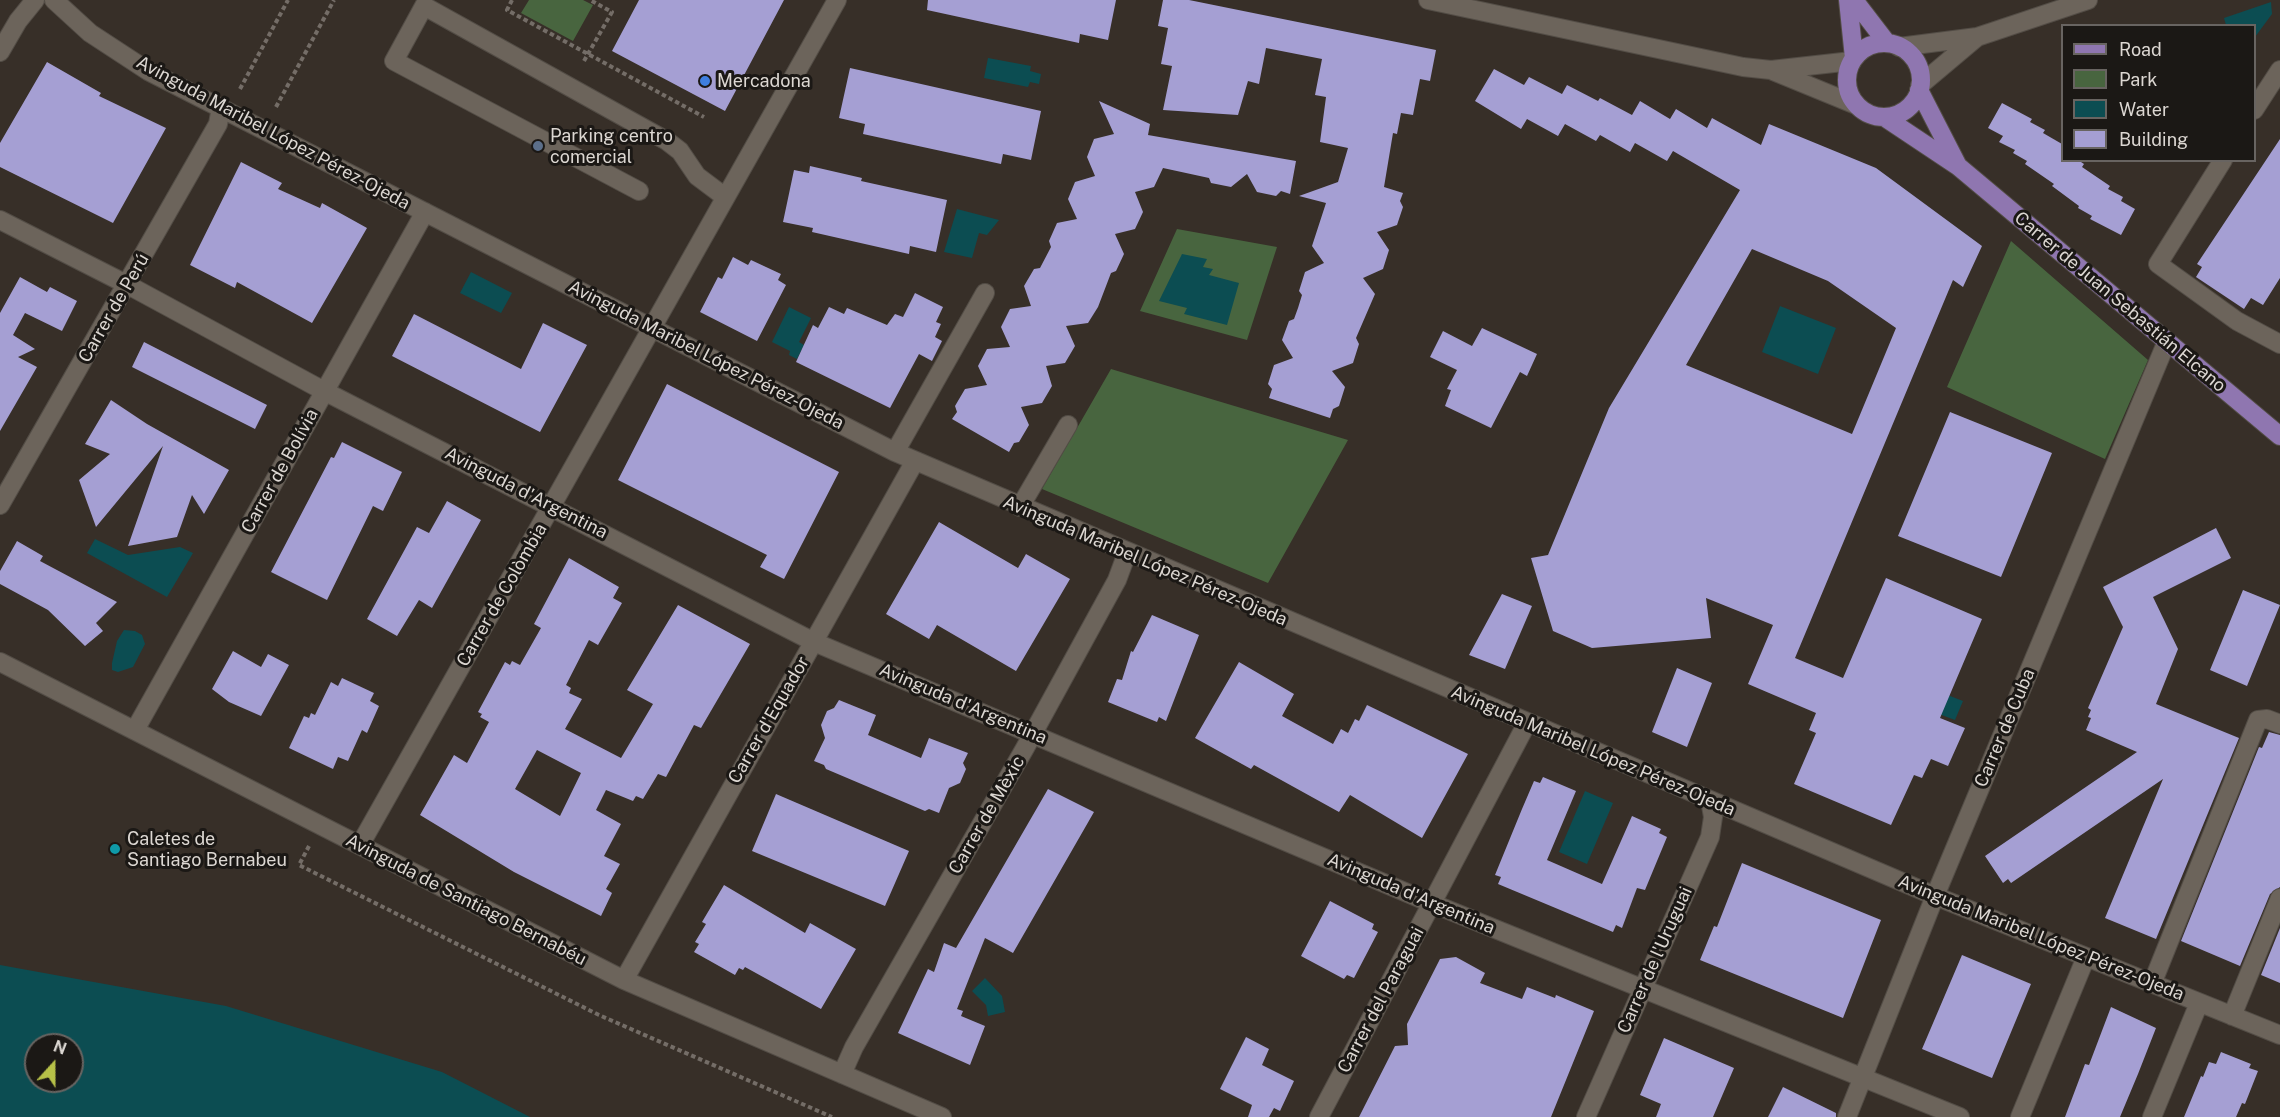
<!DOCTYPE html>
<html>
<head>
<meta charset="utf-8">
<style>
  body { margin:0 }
  #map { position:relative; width:2280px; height:1117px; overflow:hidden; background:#372f28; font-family:"Public Sans",sans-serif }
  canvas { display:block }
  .legend { position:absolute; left:2061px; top:24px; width:195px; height:138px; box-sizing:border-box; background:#1b1815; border:2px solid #686461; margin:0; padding:8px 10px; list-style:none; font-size:18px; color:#dcd7d2 }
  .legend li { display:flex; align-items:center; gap:12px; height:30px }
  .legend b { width:30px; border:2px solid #686461 }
  .north { position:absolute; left:24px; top:1033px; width:60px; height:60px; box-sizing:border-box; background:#1b1815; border:2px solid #686461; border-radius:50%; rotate:21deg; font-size:16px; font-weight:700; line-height:24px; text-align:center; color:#dcd7d2 }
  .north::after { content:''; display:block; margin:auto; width:21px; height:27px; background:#b7c148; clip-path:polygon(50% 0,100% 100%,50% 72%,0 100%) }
</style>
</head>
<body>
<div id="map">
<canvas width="2280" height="1117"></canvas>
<ul class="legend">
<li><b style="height:8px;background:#8f76b0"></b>Road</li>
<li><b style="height:16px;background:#48653f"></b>Park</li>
<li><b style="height:16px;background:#0c4d52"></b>Water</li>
<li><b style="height:16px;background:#a59fd3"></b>Building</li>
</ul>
<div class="north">N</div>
</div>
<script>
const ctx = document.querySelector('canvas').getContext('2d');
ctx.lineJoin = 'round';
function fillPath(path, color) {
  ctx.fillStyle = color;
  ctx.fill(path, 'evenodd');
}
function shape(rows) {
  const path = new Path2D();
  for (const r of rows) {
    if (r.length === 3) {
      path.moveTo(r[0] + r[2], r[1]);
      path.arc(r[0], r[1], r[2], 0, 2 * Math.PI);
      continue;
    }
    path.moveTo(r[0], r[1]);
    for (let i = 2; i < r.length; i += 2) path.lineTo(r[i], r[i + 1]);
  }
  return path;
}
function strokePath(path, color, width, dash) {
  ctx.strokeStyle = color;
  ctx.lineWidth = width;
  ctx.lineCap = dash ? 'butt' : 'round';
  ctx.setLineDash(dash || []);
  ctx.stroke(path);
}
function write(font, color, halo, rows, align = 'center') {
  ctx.font = font + ' "Public Sans",sans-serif';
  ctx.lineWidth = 6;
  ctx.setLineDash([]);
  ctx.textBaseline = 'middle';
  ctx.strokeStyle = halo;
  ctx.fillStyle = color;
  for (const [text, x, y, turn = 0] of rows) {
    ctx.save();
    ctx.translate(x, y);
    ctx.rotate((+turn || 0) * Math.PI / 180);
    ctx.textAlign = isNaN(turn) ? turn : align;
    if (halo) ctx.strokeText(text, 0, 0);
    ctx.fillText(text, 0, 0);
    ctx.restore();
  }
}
fillPath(shape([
  [529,0,583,0,593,5,573,41,521,13],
  [1177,229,1277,247,1247,340,1140,311],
  [2011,241,2148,360,2105,459,1947,387],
  [1111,369,1348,440,1268,583,1042,489]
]), '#48653f');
fillPath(shape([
  [2271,2,2272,14,2255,37,2254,26,2226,25,2224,18],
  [988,58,1031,66,1030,71,1041,74,1039,84,1030,82,1028,87,984,78],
  [957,209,999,220,987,235,979,233,972,258,944,252],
  [1182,254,1207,259,1203,267,1213,269,1209,275,1239,283,1227,325,1184,314,1187,308,1159,301],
  [471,272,512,293,501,313,460,293],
  [1780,306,1836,328,1818,374,1762,352],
  [789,307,811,318,799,342,804,345,797,359,789,355,790,351,772,342],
  [95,539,128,555,180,547,193,553,167,597,87,553],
  [124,630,135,631,142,635,145,644,133,667,118,672,112,670,112,663,117,641],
  [1909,680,1963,701,1955,720,1901,700],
  [1585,791,1613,803,1587,864,1559,852],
  [0,965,226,1006,442,1072,530,1117,0,1117],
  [36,1045,72,1045,72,1081,36,1081],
  [985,978,1002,996,1005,1012,988,1016,986,1005,972,991]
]), '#0c4d52');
fillPath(shape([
  [639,0,784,0,725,111,612,51],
  [928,0,1116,0,1108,40,1080,34,1079,43,927,10],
  [1163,0,1189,0,1436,50,1430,81,1420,79,1413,115,1401,113,1397,134,1393,133,1384,187,1403,193,1400,201,1403,207,1397,225,1377,232,1389,250,1383,269,1363,278,1375,294,1356,338,1359,344,1353,363,1332,371,1345,387,1339,406,1333,409,1330,418,1269,398,1272,389,1268,384,1274,365,1293,358,1282,340,1289,321,1294,319,1298,308,1302,295,1299,291,1305,272,1324,263,1312,246,1326,203,1299,196,1338,182,1348,148,1320,142,1326,97,1315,95,1322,59,1266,48,1259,84,1248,81,1238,115,1163,110,1172,66,1161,64,1168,28,1158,26],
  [47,62,101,93,99,96,166,128,113,223,0,167,0,143],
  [850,68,1041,111,1031,160,1003,154,1001,164,863,134,865,124,839,118],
  [1494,69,1524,85,1529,77,1562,94,1567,85,1598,101,1600,98,1632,115,1640,101,1670,119,1676,109,1707,128,1712,118,1761,145,1769,124,1876,168,1982,246,1963,287,1953,280,1795,658,1843,678,1886,578,1982,619,1940,718,1965,728,1948,766,1931,759,1922,778,1914,775,1891,825,1794,784,1816,733,1809,730,1816,713,1748,684,1773,625,1706,598,1711,638,1592,648,1553,631,1531,558,1548,555,1609,408,1740,190,1673,151,1667,161,1635,143,1630,152,1600,135,1596,141,1565,124,1558,136,1527,119,1521,129,1475,101],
  [1752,249,1828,281,1896,328,1852,434,1686,365],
  [1099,101,1150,124,1148,135,1296,161,1290,194,1281,191,1276,196,1257,192,1247,174,1231,187,1211,183,1209,178,1163,168,1154,187,1135,192,1143,212,1135,229,1115,234,1124,254,1116,271,1111,273,1098,307,1088,323,1066,326,1075,346,1065,363,1046,366,1052,386,1042,403,1021,407,1029,425,1019,442,1014,443,1009,452,952,419,957,412,955,406,965,389,987,385,978,366,987,349,1010,347,1001,327,1010,309,1031,306,1024,286,1034,269,1040,268,1051,247,1049,241,1057,223,1077,219,1068,199,1075,182,1095,176,1087,157,1094,139,1114,134],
  [2002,103,2032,119,2030,122,2045,130,2043,133,2062,144,2062,160,2078,160,2084,164,2082,167,2110,186,2108,189,2123,197,2121,201,2135,209,2121,235,2090,219,2092,216,2078,208,2079,206,2052,186,2054,184,2025,164,2027,161,2013,153,2015,150,1999,142,2003,136,1988,128],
  [2280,139,2280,278,2263,305,2251,298,2244,309,2196,277,2202,267,2197,264],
  [241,162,282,183,278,189,320,208,322,203,367,228,312,323,237,282,235,288,190,265],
  [810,166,862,178,861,181,947,200,936,252,910,246,909,254,812,232,813,228,783,222,794,170,809,173],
  [733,257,748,265,751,260,781,274,778,280,786,285,757,341,700,312,718,277,722,279],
  [20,277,47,292,50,287,77,301,62,331,25,313,13,335,35,349,18,357,37,367,0,431,0,313],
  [915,293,943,307,936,322,941,324,935,337,942,341,932,361,919,354,890,408,796,362,813,325,818,328,829,307,844,314,847,308,887,325,895,314,903,317],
  [414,314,521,369,543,323,587,345,540,432,392,356],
  [1482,328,1537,354,1527,376,1520,372,1491,428,1445,406,1451,390,1447,389,1457,370,1430,357,1443,331,1472,346],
  [144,342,267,405,255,429,132,367],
  [667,384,839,472,784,579,760,567,767,555,618,480],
  [111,400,147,424,229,470,204,514,192,495,177,537,128,546,163,446,96,527,79,480,110,454,85,444],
  [1950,412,2052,453,2001,577,1898,536],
  [342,442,402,472,383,511,373,506,327,600,271,572,331,457,334,458],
  [447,501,481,520,432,608,419,600,397,636,367,619,417,527,429,533],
  [939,522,1018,568,1026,554,1070,579,1016,671,937,625,929,639,886,614],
  [2216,528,2231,558,2153,597,2178,649,2156,704,2239,738,2156,939,2105,918,2163,779,2011,883,2008,879,2003,883,1985,856,2137,752,2086,730,2091,718,2088,717,2091,710,2088,708,2123,627,2103,587],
  [17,541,43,556,40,561,117,602,96,623,103,631,85,646,48,610,0,584,0,571],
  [569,558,619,587,613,598,622,603,598,645,589,640,566,685,571,688,569,693,582,699,565,729,621,758,653,704,627,690,678,605,750,644,701,728,694,725,666,777,658,774,643,799,636,796,633,801,606,790,596,810,621,824,604,856,620,864,606,889,612,893,601,916,514,872,420,815,454,755,467,763,489,722,480,717,482,714,478,712,505,662,510,665,512,661,520,665,541,628,534,624],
  [537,750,581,773,560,816,515,789],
  [2243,590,2280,605,2247,686,2210,670],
  [1502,594,1532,606,1505,669,1469,655],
  [1152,615,1199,635,1166,721,1159,717,1157,722,1108,702,1117,679,1122,680,1131,651,1133,652],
  [233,651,261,667,268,654,289,665,261,716,229,702,212,689],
  [1239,662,1294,694,1282,716,1333,744,1341,729,1348,733,1355,719,1359,721,1367,705,1468,754,1422,838,1350,795,1339,812,1254,765,1251,769,1195,738],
  [1677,668,1712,683,1687,747,1652,732],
  [342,678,374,693,370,701,379,706,367,733,362,730,348,761,338,757,333,769,289,748,304,716,309,718,311,713,315,715,331,682,338,686],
  [839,700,876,715,868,735,921,758,929,738,968,753,963,763,966,769,960,783,949,788,939,813,929,809,925,811,826,769,824,765,814,761,825,738,821,725,827,711,834,708],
  [2269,732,2280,735,2280,887,2270,894,2240,966,2181,941,2259,747,2262,748],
  [1543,777,1576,791,1547,860,1602,884,1632,816,1661,829,1659,833,1667,837,1645,890,1637,888,1622,928,1616,925,1613,932,1498,884,1501,877,1495,875,1522,809,1534,781,1540,783],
  [1048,789,1094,812,1013,953,985,938,957,1009,963,1011,961,1016,985,1026,970,1065,898,1033,928,969,934,972,944,943,956,948],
  [776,794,909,851,885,906,752,851],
  [1742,863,1881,920,1843,1018,1700,960,1714,926,1717,927],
  [724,885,805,933,810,923,856,949,821,1009,745,967,743,970,739,968,735,975,694,952,699,944,695,942,706,924,702,922],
  [1330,901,1374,924,1372,929,1378,932,1354,978,1347,975,1344,979,1301,956],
  [2280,928,2280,983,2261,975],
  [1962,955,2031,984,1992,1078,1922,1049],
  [1456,957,1485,973,1480,983,1522,999,1527,987,1555,998,1556,995,1594,1011,1551,1117,1359,1117,1395,1046,1408,1045,1407,1024,1440,959],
  [2111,1007,2156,1028,2138,1074,2120,1117,2065,1117,2085,1064,2089,1065],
  [1246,1037,1269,1049,1262,1065,1294,1081,1280,1111,1274,1108,1269,1117,1248,1117,1252,1105,1220,1089],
  [1664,1038,1734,1068,1713,1117,1656,1117,1661,1104,1640,1095],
  [2221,1052,2251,1064,2249,1068,2258,1071,2245,1104,2242,1103,2236,1117,2184,1117,2201,1076,2203,1077,2209,1062,2216,1064],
  [1783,1087,1836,1113,1836,1117,1768,1117]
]), '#a59fd3');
const minor = shape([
  [54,0,90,33,148,71,895,452,1935,896,2280,1035],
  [1428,0,1743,67,1771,70,1852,61],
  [1899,47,1977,37,2088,0],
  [0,52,18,21,35,0],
  [1773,71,1856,105],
  [1920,85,1977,37],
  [2254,110,2280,70],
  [2223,160,2158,264,2237,321,2280,344],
  [639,191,394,61,424,6,667,141,680,151,697,176,725,197],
  [0,220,128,285,324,391,814,642,1431,903,1960,1117],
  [895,452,985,293],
  [0,505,218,124,221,107],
  [1020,507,1068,425],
  [0,662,624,980,942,1117],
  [135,730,425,212],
  [360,845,837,0],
  [624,980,915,461],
  [2152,984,2258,720,2267,719,2280,724],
  [2232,1016,2280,898],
  [842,1074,854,1047,1025,748,1117,580,1127,553],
  [1319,1117,1527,723],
  [1586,1117,1710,837,1713,817,1710,800],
  [1847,1117,1935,896,2167,341],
  [2020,1117,2086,957],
  [2152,1117,2199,1003]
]);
const major = shape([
  [1848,0,1854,58],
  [1854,0,1887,43],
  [1884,80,37],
  [1919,90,1958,166],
  [1884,117,1959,167,2280,436]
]);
strokePath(minor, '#534d46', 20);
strokePath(major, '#534d46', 20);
strokePath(shape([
  [512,0,507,10,704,117],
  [584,61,612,12,590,0],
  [240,89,288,0],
  [276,107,334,0],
  [309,846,299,865,599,1015,832,1117]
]), '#746d67', 4, [4.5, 3]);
strokePath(minor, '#6c645b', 18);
strokePath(major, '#8f76b0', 18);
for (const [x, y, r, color] of [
  [705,81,6,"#3f7fe0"],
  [538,146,6,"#5c6f8a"],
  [115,849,6,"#0f9aa8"]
]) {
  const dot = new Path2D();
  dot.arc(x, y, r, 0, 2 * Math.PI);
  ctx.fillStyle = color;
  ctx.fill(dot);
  strokePath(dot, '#1b1815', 2);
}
write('18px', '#dcd7d2', '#1b1815', [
  ["Mercadona",717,81],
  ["Parking centro",550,136],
  ["comercial",550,157],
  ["Caletes de",127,839],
  ["Santiago Bernabeu",127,860]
], 'left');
write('18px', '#dcd7d2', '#1b1815', [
  ["Avinguda Maribel López Pérez-Ojeda",273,133,28],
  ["Carrer de Juan Sebastián Elcano",2120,302,40],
  ["Carrer de Perú",114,308,-60],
  ["Avinguda Maribel López Pérez-Ojeda",706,355,27],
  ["Carrer de Bolívia",280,471,-61],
  ["Avinguda d'Argentina",526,493,27],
  ["Avinguda Maribel López Pérez-Ojeda",1145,561,23],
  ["Carrer de Colòmbia",502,595,-60],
  ["Avinguda d'Argentina",963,704,23],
  ["Carrer d'Equador",769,720,-60],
  ["Carrer de Cuba",2005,728,-67],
  ["Avinguda Maribel López Pérez-Ojeda",1593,751,23],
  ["Carrer de Mèxic",987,815,-60],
  ["Avinguda d'Argentina",1411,894,23],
  ["Avinguda de Santiago Bernabéu",466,900,27],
  ["Avinguda Maribel López Pérez-Ojeda",2041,938,22],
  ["Carrer de l'Uruguai",1655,960,-66],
  ["Carrer del Paraguai",1381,1000,-62]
]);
</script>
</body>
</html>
